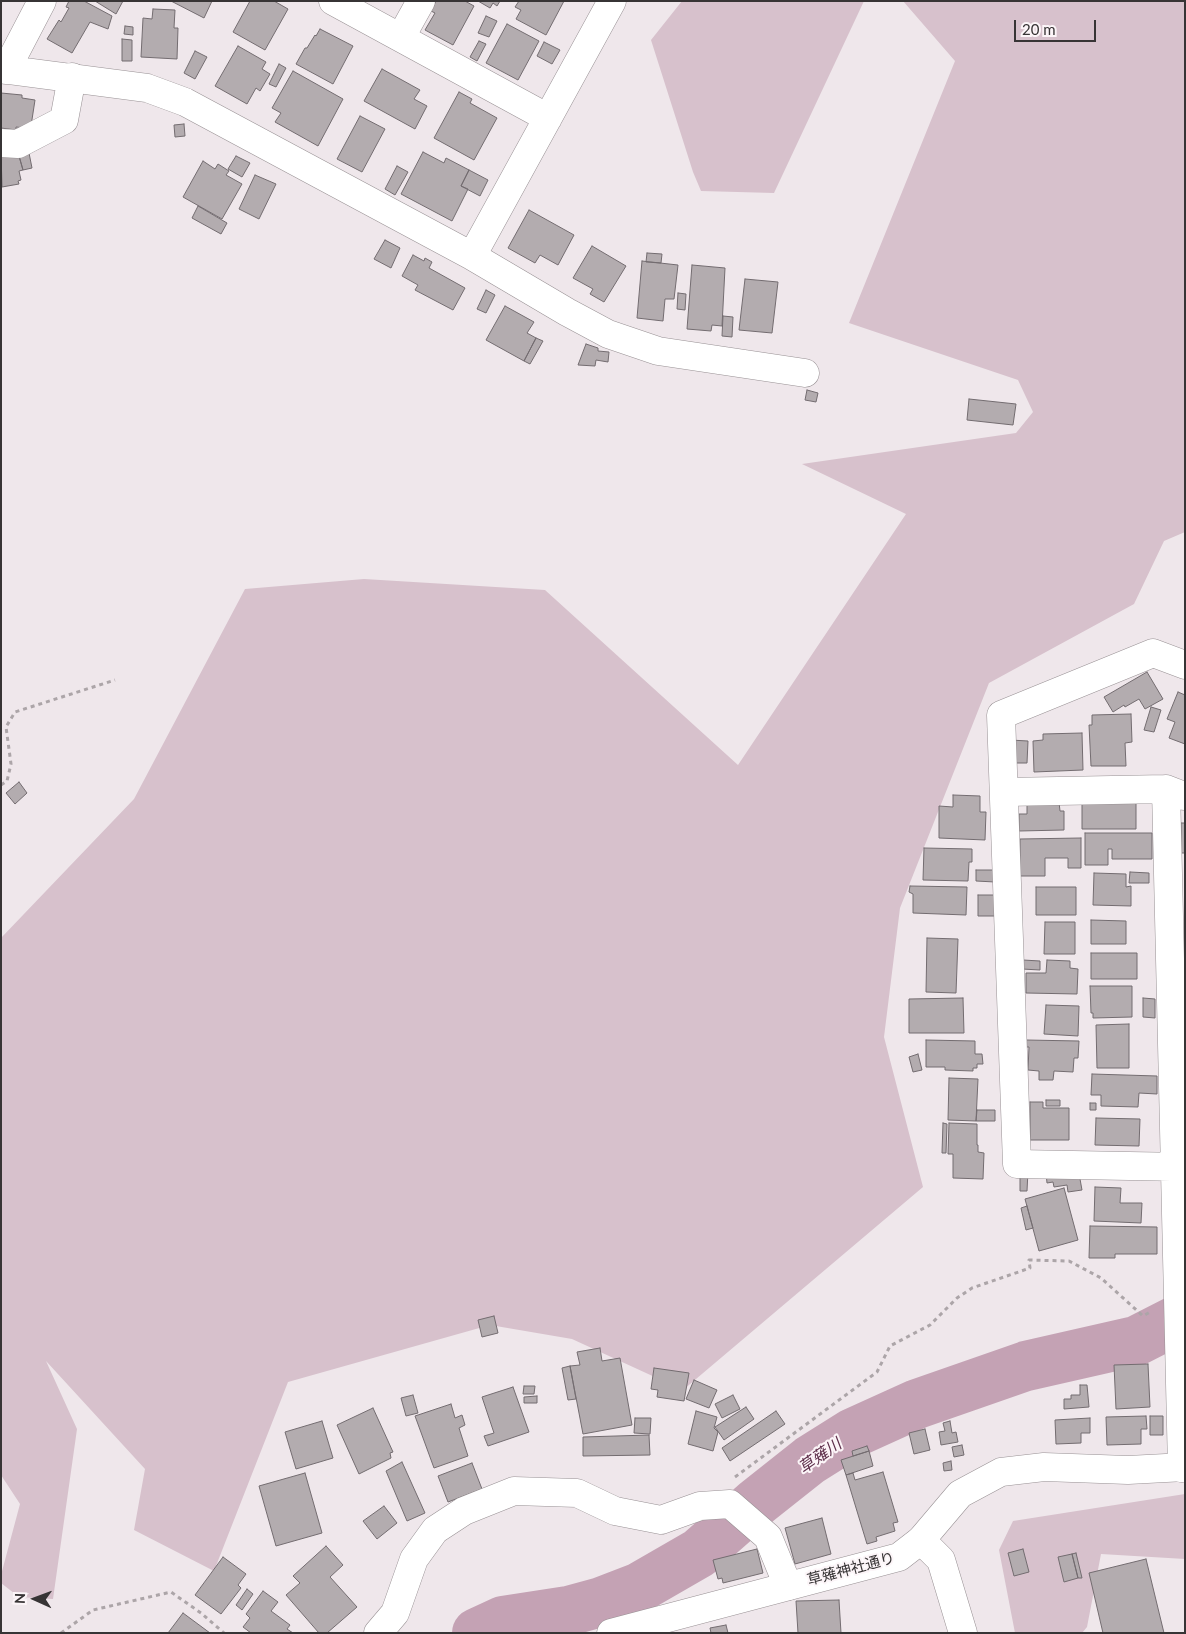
<!DOCTYPE html>
<html>
<head>
<meta charset="utf-8">
<style>
  body { margin:0 }
  #map { position:relative; width:1186px; height:1634px; overflow:hidden; background:#efe7eb; font-family:Lato,sans-serif }
  canvas { display:block }
  .frame { position:absolute; inset:0; border:2px solid #373435; pointer-events:none }
  .north { position:absolute; left:10px; top:1574px; width:50px; height:50px; -webkit-text-stroke:4px #fcf5f8; paint-order:stroke; rotate:272deg; font-size:14px; font-weight:700; line-height:20px; text-align:center; color:#373435 }
  .north::after { content:''; display:block; margin:auto; width:18px; height:22px; background:#373435; clip-path:polygon(50% 0,100% 100%,50% 72%,0 100%) }
  .scale { position:absolute; left:1014px; top:20px; width:82px; height:22px; box-sizing:border-box; border:2px solid #373435; border-top:0; padding-left:6px; font-size:15px; line-height:18px; white-space:nowrap; color:#373435; -webkit-text-stroke:4px #fcf5f8; paint-order:stroke }
</style>
</head>
<body>
<div id="map">
<canvas width="1186" height="1634"></canvas>
<div class="frame"></div>
<div class="north">N</div>
<div class="scale">20 m</div>
</div>
<script>
const ctx = document.querySelector('canvas').getContext('2d');
ctx.lineJoin = 'round';
function fillPath(path, color) {
  ctx.fillStyle = color;
  ctx.fill(path, 'evenodd');
}
function shape(rows) {
  const path = new Path2D();
  for (const r of rows) {
    path.moveTo(r[0], r[1]);
    for (let i = 2; i < r.length; i += 2) path.lineTo(r[i], r[i + 1]);
  }
  return path;
}
function strokePath(path, color, width, dash) {
  ctx.strokeStyle = color;
  ctx.lineWidth = width;
  ctx.lineCap = dash ? 'butt' : 'round';
  ctx.setLineDash(dash || []);
  ctx.stroke(path);
}
function write(font, color, halo, rows, align = 'center') {
  ctx.font = font + ' Lato,"Noto Sans JP",sans-serif';
  ctx.lineWidth = 4;
  ctx.setLineDash([]);
  ctx.textBaseline = 'middle';
  ctx.strokeStyle = halo;
  ctx.fillStyle = color;
  for (const [text, x, y, turn = 0] of rows) {
    ctx.save();
    ctx.translate(x, y);
    ctx.rotate((+turn || 0) * Math.PI / 180);
    ctx.textAlign = isNaN(turn) ? turn : align;
    if (halo) ctx.strokeText(text, 0, 0);
    ctx.fillText(text, 0, 0);
    ctx.restore();
  }
}
fillPath(shape([
  [682,1,864,1,774,193,701,191,693,172,651,40],
  [903,1,1185,1,1185,532,1164,541,1134,604,989,683,900,908,884,1037,923,1187,683,1390,572,1339,490,1325,288,1382,214,1571,134,1530,145,1469,46,1361,77,1429,53,1599,19,1597,1,1583,1,1575,20,1504,1,1475,1,938,134,799,245,589,364,579,545,590,738,765,906,514,802,464,1016,433,1033,412,1018,380,849,323,955,61],
  [1185,1494,1185,1559,1101,1554,1087,1627,1082,1633,1015,1633,999,1550,1013,1521]
]), '#d7c1cc');
strokePath(shape([
  [477,1633,503,1621,568,1611,601,1602,640,1587,699,1553,757,1502,810,1460,853,1433,917,1404,1026,1366,1136,1341,1185,1316]
]), '#c4a2b4', 50);
const building = shape([
  [69,1,84,1,112,16,108,29,90,22,72,53,47,39,59,20,61,22,69,8,66,7,69,1],
  [95,1,123,1,116,14,95,1],
  [171,1,212,1,204,18,171,1],
  [250,1,274,1,288,9,265,50,233,32,250,1],
  [436,1,465,1,474,6,453,45,425,30,435,13,431,11,436,1],
  [478,1,500,1,497,6,493,3,490,8,478,1],
  [519,1,564,1,546,35,516,19,521,10,515,7,519,1],
  [153,9,175,10,174,28,178,28,177,59,141,57,143,18,152,19,153,9],
  [486,16,497,21,489,37,478,33,486,16],
  [507,24,539,41,518,80,486,63,507,24],
  [125,26,133,27,133,35,124,34,125,26],
  [320,29,353,46,333,84,296,64,305,48,307,48,315,35,316,36,320,29],
  [122,39,132,40,132,61,122,61,122,39],
  [479,41,486,44,477,61,470,57,479,41],
  [544,42,560,50,552,64,537,56,544,42],
  [238,46,266,62,262,69,270,74,260,91,256,88,247,104,215,86,238,46],
  [195,51,207,57,195,79,184,73,195,51],
  [279,64,286,68,276,87,269,84,279,64],
  [382,69,420,90,414,99,427,106,415,129,364,101,382,69],
  [293,71,343,99,318,146,275,122,281,113,272,108,293,71],
  [459,92,472,99,470,103,497,118,474,160,434,138,459,92],
  [1,93,22,95,22,98,35,100,31,126,25,128,16,127,16,130,1,128,1,93],
  [360,116,385,129,362,172,337,159,360,116],
  [184,124,185,136,175,137,174,125,184,124],
  [17,149,23,170,19,171,21,180,18,181,19,184,2,187,1,153,17,149],
  [423,152,444,163,446,158,469,170,461,186,468,189,452,221,401,194,423,152],
  [29,153,32,168,23,170,19,156,29,153],
  [236,156,250,163,242,177,228,169,236,156],
  [203,161,215,169,218,164,229,171,226,175,242,184,222,219,183,197,203,161],
  [397,166,408,172,395,195,385,189,397,166],
  [469,170,488,180,480,196,461,186,469,170],
  [255,175,276,184,259,219,239,209,255,175],
  [198,206,227,223,221,234,192,218,198,206],
  [529,210,574,235,558,265,540,255,535,263,508,248,529,210],
  [385,240,400,248,391,268,374,259,385,240],
  [592,246,626,266,604,302,590,294,593,289,573,278,592,246],
  [647,253,662,254,661,263,646,262,647,253],
  [413,255,424,261,425,258,432,262,429,268,465,288,453,310,415,290,418,285,402,276,413,255],
  [642,261,678,265,674,299,665,299,663,321,637,318,642,261],
  [692,265,725,268,722,326,712,325,711,331,687,329,692,265],
  [745,279,778,282,772,333,739,330,745,279],
  [486,290,495,295,486,313,477,309,486,290],
  [678,293,686,294,685,310,677,309,678,293],
  [505,306,534,322,527,333,536,338,524,361,486,340,505,306],
  [723,316,733,317,732,337,722,336,723,316],
  [536,338,543,341,530,364,524,361,536,338],
  [586,344,598,348,598,351,609,352,608,362,596,360,595,366,578,365,586,344],
  [807,390,818,393,816,402,805,400,807,390],
  [969,399,1016,404,1013,425,967,420,969,399],
  [1147,672,1163,699,1145,709,1139,699,1125,707,1124,705,1113,712,1104,697,1147,672],
  [1178,692,1185,695,1185,744,1169,738,1175,722,1167,719,1178,692],
  [1151,707,1161,710,1154,732,1144,730,1151,707],
  [1131,714,1132,742,1125,743,1126,766,1091,766,1089,725,1092,725,1092,715,1131,714],
  [1082,733,1083,770,1034,772,1033,741,1043,740,1043,734,1082,733],
  [1010,740,1028,741,1027,763,1010,763,1010,740],
  [19,782,27,793,15,804,6,793,19,782],
  [953,795,980,796,980,812,986,812,985,840,939,838,939,806,953,807,953,795],
  [1027,802,1059,802,1060,811,1064,811,1064,830,1019,831,1019,814,1027,814,1027,802],
  [1082,802,1136,802,1136,829,1082,829,1082,802],
  [1181,823,1185,823,1185,853,1181,853,1181,823],
  [1085,833,1152,833,1152,859,1112,859,1112,849,1108,849,1108,865,1085,865,1085,833],
  [1081,838,1081,868,1068,868,1068,858,1045,858,1045,876,1020,876,1020,839,1081,838],
  [924,848,972,849,972,862,969,862,968,881,923,880,924,848],
  [976,870,995,870,995,882,976,881,976,870],
  [1130,872,1149,873,1149,883,1129,883,1130,872],
  [1094,873,1126,874,1126,887,1131,886,1131,906,1093,905,1094,873],
  [910,886,967,887,966,915,913,913,913,894,909,892,910,886],
  [1036,887,1076,887,1076,915,1036,915,1036,887],
  [978,895,996,895,996,916,978,916,978,895],
  [1091,920,1126,921,1126,944,1091,944,1091,920],
  [1045,922,1075,922,1075,954,1044,954,1045,922],
  [927,938,958,939,956,993,926,992,927,938],
  [1091,953,1137,953,1137,979,1091,979,1091,953],
  [1023,960,1040,961,1040,970,1022,969,1023,960],
  [1047,960,1070,961,1070,968,1078,969,1077,994,1026,993,1026,973,1046,973,1047,960],
  [1090,986,1132,986,1132,1017,1093,1018,1093,1013,1091,1013,1090,986],
  [963,998,964,1033,909,1033,909,999,963,998],
  [1143,998,1155,999,1155,1018,1143,1017,1143,998],
  [1046,1005,1079,1006,1078,1036,1044,1034,1046,1005],
  [1129,1024,1129,1068,1097,1068,1096,1025,1129,1024],
  [926,1040,975,1041,975,1054,982,1054,983,1064,977,1064,977,1068,973,1068,973,1071,945,1070,945,1067,926,1067,926,1040],
  [1026,1040,1079,1041,1078,1058,1074,1058,1073,1072,1054,1071,1053,1080,1039,1080,1039,1071,1028,1070,1029,1047,1026,1047,1026,1040],
  [918,1054,922,1070,913,1072,909,1057,918,1054],
  [1092,1074,1157,1076,1157,1094,1139,1093,1138,1107,1101,1106,1101,1095,1091,1095,1092,1074],
  [949,1078,978,1079,976,1121,948,1120,949,1078],
  [1046,1100,1060,1100,1060,1106,1046,1106,1046,1100],
  [1030,1102,1043,1102,1043,1108,1069,1108,1069,1140,1030,1140,1030,1102],
  [1090,1103,1096,1103,1096,1110,1090,1110,1090,1103],
  [977,1110,995,1110,995,1121,976,1121,977,1110],
  [1096,1118,1140,1119,1139,1146,1095,1145,1096,1118],
  [943,1123,947,1124,946,1153,942,1153,943,1123],
  [949,1123,977,1124,977,1145,978,1145,978,1152,984,1153,983,1179,953,1178,953,1154,948,1154,949,1123],
  [1078,1168,1082,1190,1068,1192,1067,1185,1054,1187,1053,1182,1047,1183,1046,1173,1078,1168],
  [1020,1171,1028,1171,1027,1191,1020,1191,1020,1171],
  [1095,1187,1121,1188,1120,1203,1142,1203,1141,1223,1094,1221,1095,1187],
  [1064,1188,1078,1240,1039,1251,1025,1199,1064,1188],
  [1027,1206,1033,1228,1026,1230,1021,1208,1027,1206],
  [1090,1226,1157,1227,1157,1254,1115,1254,1115,1258,1089,1258,1090,1226],
  [494,1316,498,1333,482,1337,478,1320,494,1316],
  [600,1348,602,1361,620,1358,632,1425,583,1434,570,1366,580,1365,577,1352,600,1348],
  [1148,1364,1150,1407,1116,1409,1114,1365,1148,1364],
  [570,1366,576,1399,568,1400,562,1368,570,1366],
  [654,1368,689,1373,684,1401,657,1397,658,1390,651,1389,654,1368],
  [694,1380,717,1390,709,1408,686,1399,694,1380],
  [1080,1385,1087,1385,1089,1407,1064,1409,1064,1399,1071,1399,1071,1395,1080,1395,1080,1385],
  [524,1386,535,1386,534,1394,523,1394,524,1386],
  [513,1387,529,1432,488,1446,484,1436,494,1433,482,1397,513,1387],
  [413,1395,418,1413,406,1416,401,1398,413,1395],
  [733,1395,740,1409,722,1418,715,1404,733,1395],
  [537,1396,537,1403,524,1403,524,1397,537,1396],
  [451,1404,455,1418,462,1415,465,1425,459,1428,468,1456,434,1468,415,1416,451,1404],
  [746,1407,754,1419,724,1440,715,1427,746,1407],
  [373,1408,393,1452,390,1453,391,1458,359,1474,337,1425,373,1408],
  [696,1411,717,1417,714,1428,718,1432,713,1451,688,1444,696,1411],
  [776,1411,785,1424,730,1461,722,1448,776,1411],
  [1146,1416,1147,1429,1141,1429,1141,1444,1107,1445,1106,1417,1146,1416],
  [1150,1416,1163,1416,1163,1435,1150,1435,1150,1416],
  [635,1418,651,1418,650,1434,634,1433,635,1418],
  [1090,1418,1090,1433,1081,1433,1081,1443,1056,1444,1055,1420,1090,1418],
  [322,1421,333,1458,296,1469,285,1432,322,1421],
  [950,1421,952,1433,956,1432,958,1442,941,1445,939,1432,945,1431,943,1423,950,1421],
  [925,1429,930,1450,914,1454,909,1433,925,1429],
  [649,1435,650,1455,583,1456,583,1437,649,1435],
  [962,1445,964,1455,954,1457,952,1447,962,1445],
  [867,1446,869,1451,853,1456,852,1451,867,1446],
  [869,1451,873,1466,846,1475,841,1460,869,1451],
  [951,1461,952,1470,944,1471,943,1463,951,1461],
  [402,1462,425,1513,407,1521,386,1471,402,1462],
  [472,1463,482,1489,448,1502,438,1476,472,1463],
  [883,1472,898,1522,893,1523,895,1531,876,1537,877,1541,867,1544,846,1475,853,1473,855,1480,883,1472],
  [305,1473,322,1533,276,1546,259,1486,305,1473],
  [384,1506,397,1523,377,1539,363,1521,384,1506],
  [822,1518,831,1554,795,1564,785,1528,822,1518],
  [326,1546,343,1565,330,1577,357,1607,327,1633,319,1633,286,1595,300,1583,293,1576,326,1546],
  [757,1549,763,1573,723,1583,722,1578,718,1579,713,1560,757,1549],
  [1023,1549,1029,1572,1014,1576,1008,1553,1023,1549],
  [1076,1553,1082,1578,1078,1578,1072,1554,1076,1553],
  [1072,1554,1078,1578,1064,1582,1058,1557,1072,1554],
  [223,1557,246,1574,238,1585,241,1588,221,1614,195,1595,223,1557],
  [1146,1559,1164,1633,1103,1633,1089,1573,1146,1559],
  [247,1589,253,1594,242,1610,236,1605,247,1589],
  [263,1591,278,1602,271,1611,290,1625,287,1629,293,1633,251,1633,243,1627,250,1618,246,1614,263,1591],
  [839,1600,841,1633,798,1633,796,1601,839,1600],
  [183,1613,210,1633,168,1633,183,1613],
  [726,1625,728,1633,711,1633,710,1628,726,1625]
]);
fillPath(building, '#b3acaf');
strokePath(building, '#736c70', 1);
const minor = shape([
  [401,37,421,1],
  [1,143,18,144,64,120,72,77],
  [1185,665,1153,653,1001,715,1017,1164,1185,1167],
  [1166,789,1182,1468],
  [1004,792,1166,789,1184,796],
  [921,1540,941,1560,963,1633],
  [378,1633,395,1613,414,1559,435,1530,464,1511,514,1491,577,1493,615,1511,661,1520,700,1506,730,1504,768,1537,788,1586]
]);
const tertiary = shape([
  [333,1,548,118],
  [1,69,147,88,185,102,472,256,567,312,608,334,658,351,805,373],
  [6,70,42,1],
  [472,256,612,1],
  [611,1633,899,1557,921,1540,960,1494,1001,1472,1044,1467,1128,1470,1185,1467]
]);
strokePath(minor, '#989194', 29);
strokePath(tertiary, '#989194', 29);
strokePath(shape([
  [1,785,7,781,11,764,6,727,15,712,115,680],
  [735,1477,877,1372,890,1346,930,1325,957,1298,972,1288,1030,1268,1029,1260,1069,1261,1101,1278,1143,1316,1150,1312],
  [61,1633,93,1610,171,1592,201,1613,224,1633]
]), '#aca5a8', 3, [4, 4]);
strokePath(minor, '#fff', 28);
strokePath(tertiary, '#fff', 28);
write('15px', '#373435', '#fcf5f8', [
  ["草薙神社通り",851,1569,-15]
]);
write('italic 16px', '#5d2e4a', '#fcf5f8', [
  ["草薙川",820,1456,-35]
]);
</script>
</body>
</html>
